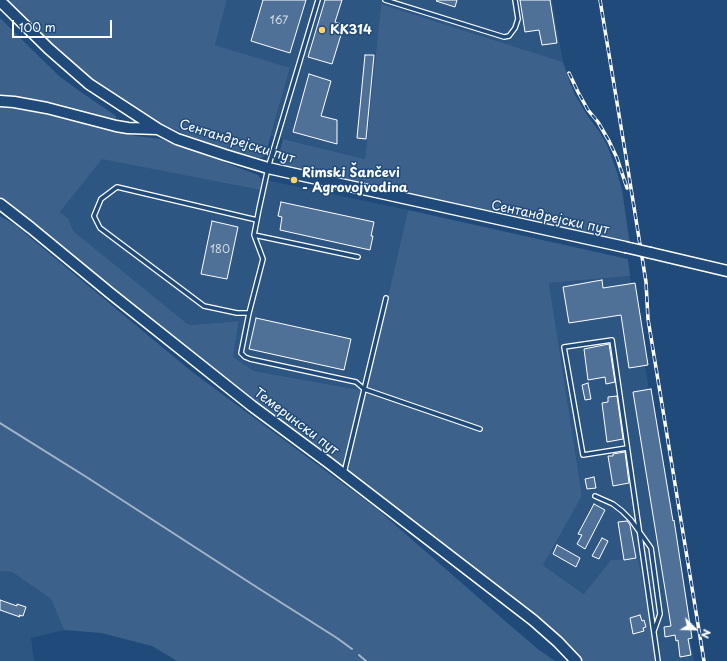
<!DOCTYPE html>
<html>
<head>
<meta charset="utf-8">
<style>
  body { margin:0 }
  #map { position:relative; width:727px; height:661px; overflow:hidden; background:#1f4a7a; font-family:"Playpen Sans",sans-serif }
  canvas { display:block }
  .north { position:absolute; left:675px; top:609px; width:40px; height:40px; -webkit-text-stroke:3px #1f4a7a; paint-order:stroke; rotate:113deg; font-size:11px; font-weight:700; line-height:16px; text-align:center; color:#fff }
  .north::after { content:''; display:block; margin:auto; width:14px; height:18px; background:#fff; clip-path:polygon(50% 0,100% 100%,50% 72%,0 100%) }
  .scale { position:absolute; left:12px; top:20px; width:100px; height:18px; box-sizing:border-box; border:2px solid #fff; border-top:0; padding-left:5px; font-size:12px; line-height:14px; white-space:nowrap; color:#fff; -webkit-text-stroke:3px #1f4a7a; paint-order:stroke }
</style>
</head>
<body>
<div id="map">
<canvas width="727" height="661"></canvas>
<div class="north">N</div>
<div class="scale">100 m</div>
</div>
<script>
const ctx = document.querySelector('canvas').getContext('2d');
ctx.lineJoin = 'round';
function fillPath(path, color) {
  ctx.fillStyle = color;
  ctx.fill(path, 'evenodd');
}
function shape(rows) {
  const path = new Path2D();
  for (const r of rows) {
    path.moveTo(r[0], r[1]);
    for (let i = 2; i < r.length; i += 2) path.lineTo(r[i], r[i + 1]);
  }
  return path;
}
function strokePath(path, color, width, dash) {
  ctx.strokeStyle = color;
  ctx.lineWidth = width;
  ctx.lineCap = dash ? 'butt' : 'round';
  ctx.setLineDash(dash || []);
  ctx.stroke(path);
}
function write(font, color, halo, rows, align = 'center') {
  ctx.font = font + ' "Playpen Sans",sans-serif';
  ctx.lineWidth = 3;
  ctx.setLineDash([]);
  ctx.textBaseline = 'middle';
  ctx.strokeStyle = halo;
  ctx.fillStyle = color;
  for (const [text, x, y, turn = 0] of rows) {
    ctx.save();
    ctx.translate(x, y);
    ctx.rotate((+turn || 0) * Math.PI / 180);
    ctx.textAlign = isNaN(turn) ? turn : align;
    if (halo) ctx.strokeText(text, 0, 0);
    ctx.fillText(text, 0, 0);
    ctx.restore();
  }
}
fillPath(shape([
  [227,0,552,0,563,62,381,4,365,159,271,136,290,69,215,45],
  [102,158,259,190,261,179,408,210,366,391,254,371,233,357,239,321,189,325,72,231,68,218,60,212],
  [630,276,694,661,658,661,611,560,585,594,543,565,582,496,549,283],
  [0,571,12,572,51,599,64,630,31,638,34,661,0,661]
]), '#2e5683');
fillPath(shape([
  [5,0,227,0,215,45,290,68,265,156,256,160,239,156,156,122,118,100,79,69,20,15],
  [381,4,563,62,570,83,575,95,589,118,599,131,607,145,617,172,622,190,630,245,288,168,280,161,279,154,283,139,365,159],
  [0,18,59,76,81,92,116,116,116,120,111,122,0,100],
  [0,107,30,111,88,123,136,136,161,139,213,158,258,175,261,179,260,190,102,159,60,212,68,218,73,231,189,325,239,321,233,357,254,371,366,391,408,210,628,259,630,276,549,283,582,496,543,565,584,594,611,560,638,559,658,661,574,661,557,643,0,202],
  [0,216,14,224,191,371,376,508,504,620,539,650,555,661,177,661,152,646,101,633,64,630,51,599,12,572,0,571]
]), '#3c618b');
strokePath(shape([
  [0,423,88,478,258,588,337,638,352,649],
  [359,655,366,661]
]), '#a3b5c8', 2);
const building = shape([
  [263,0,306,0,290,53,251,41,263,0],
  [325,0,342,0,335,22,344,25,332,64,308,57,325,0],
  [437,0,457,0,455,7,436,1,437,0],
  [520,0,550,0,557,43,542,45,539,30,525,32,520,0],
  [365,55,374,55,366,139,357,138,365,55],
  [309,74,331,81,321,116,337,120,337,144,293,132,309,74],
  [281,202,374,222,371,236,373,236,370,250,280,230,282,217,278,216,281,202],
  [212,221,238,227,227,279,201,274,212,221],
  [602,280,603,288,635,283,648,365,629,368,621,315,569,323,563,287,602,280],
  [256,318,351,339,344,370,249,349,256,318],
  [609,344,615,382,606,384,605,377,588,380,584,349,609,344],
  [588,383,591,399,585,400,582,385,588,383],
  [651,389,673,521,674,520,692,638,688,639,691,655,680,657,678,640,676,641,675,635,665,637,664,627,671,626,633,392,651,389],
  [617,396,623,439,607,442,602,403,608,402,608,397,617,396],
  [625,452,629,483,613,486,608,456,613,456,613,454,625,452],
  [594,477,596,488,587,489,585,479,594,477],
  [594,504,605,510,585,549,577,544,582,535,578,534,594,504],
  [627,521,630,525,636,558,624,560,618,522,627,521],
  [602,538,608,541,599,559,592,556,602,538],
  [557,545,580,558,576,567,553,554,557,545],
  [0,600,17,606,17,604,26,607,23,616,19,615,20,617,0,610,0,600],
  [640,615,642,621,644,620,646,627,643,628,644,631,633,634,630,618,640,615]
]);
fillPath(building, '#507197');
strokePath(building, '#fff', 1);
const service = shape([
  [385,0,504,37,509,36,515,28,518,19,515,0],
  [257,220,117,187,101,199,94,216,100,228,204,306,237,313,249,313,263,259,254,235,259,209,268,168,318,0],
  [254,235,358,257],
  [249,313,241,353,245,357,250,359,356,382,364,389,480,429],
  [627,448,583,455,564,347,612,340,658,661],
  [344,473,386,298],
  [595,496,613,504,622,511,631,520,651,548,660,614,654,631]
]);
const secondary = shape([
  [0,1,49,49,89,84,158,129,177,139,225,155,268,168,625,247],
  [0,101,14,102,47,108,116,126,128,128,158,129],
  [0,204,31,228,110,293,252,406,329,463,533,620,558,642,576,661],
  [651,253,727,271]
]);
strokePath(service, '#fff', 6);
strokePath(secondary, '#fff', 13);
strokePath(service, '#1f4a7a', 3.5);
strokePath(secondary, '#1f4a7a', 10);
const rail = shape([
  [600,0,626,157,646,282,648,319,704,661],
  [569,73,578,92,588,110,598,122,609,141,617,158,627,188]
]);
strokePath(rail, '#fff', 3.5);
strokePath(rail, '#1f4a7a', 2, [6]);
const secondaryBridge = shape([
  [625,247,651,253]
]);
strokePath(secondaryBridge, '#fff', 13, []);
strokePath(secondaryBridge, '#1f4a7a', 10);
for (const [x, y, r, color] of [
  [322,30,4,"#ffd166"],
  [294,180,4,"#ffd166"]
]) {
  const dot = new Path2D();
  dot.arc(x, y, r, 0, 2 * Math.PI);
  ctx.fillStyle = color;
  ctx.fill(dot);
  strokePath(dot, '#1f4a7a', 1.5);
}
write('11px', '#d3dce5', null, [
  ["167",279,21],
  ["180",220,250]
]);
write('bold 13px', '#fff', '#1f4a7a', [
  ["КК314",330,30],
  ["Rimski Šančevi",302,173],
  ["- Agrovojvodina",302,188]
], 'left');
write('13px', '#fff', '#1f4a7a', [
  ["Сентандрејски пут",237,142,17],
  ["Сентандрејски пут",550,218,12],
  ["Темерински пут",296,422,37]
]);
</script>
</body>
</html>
